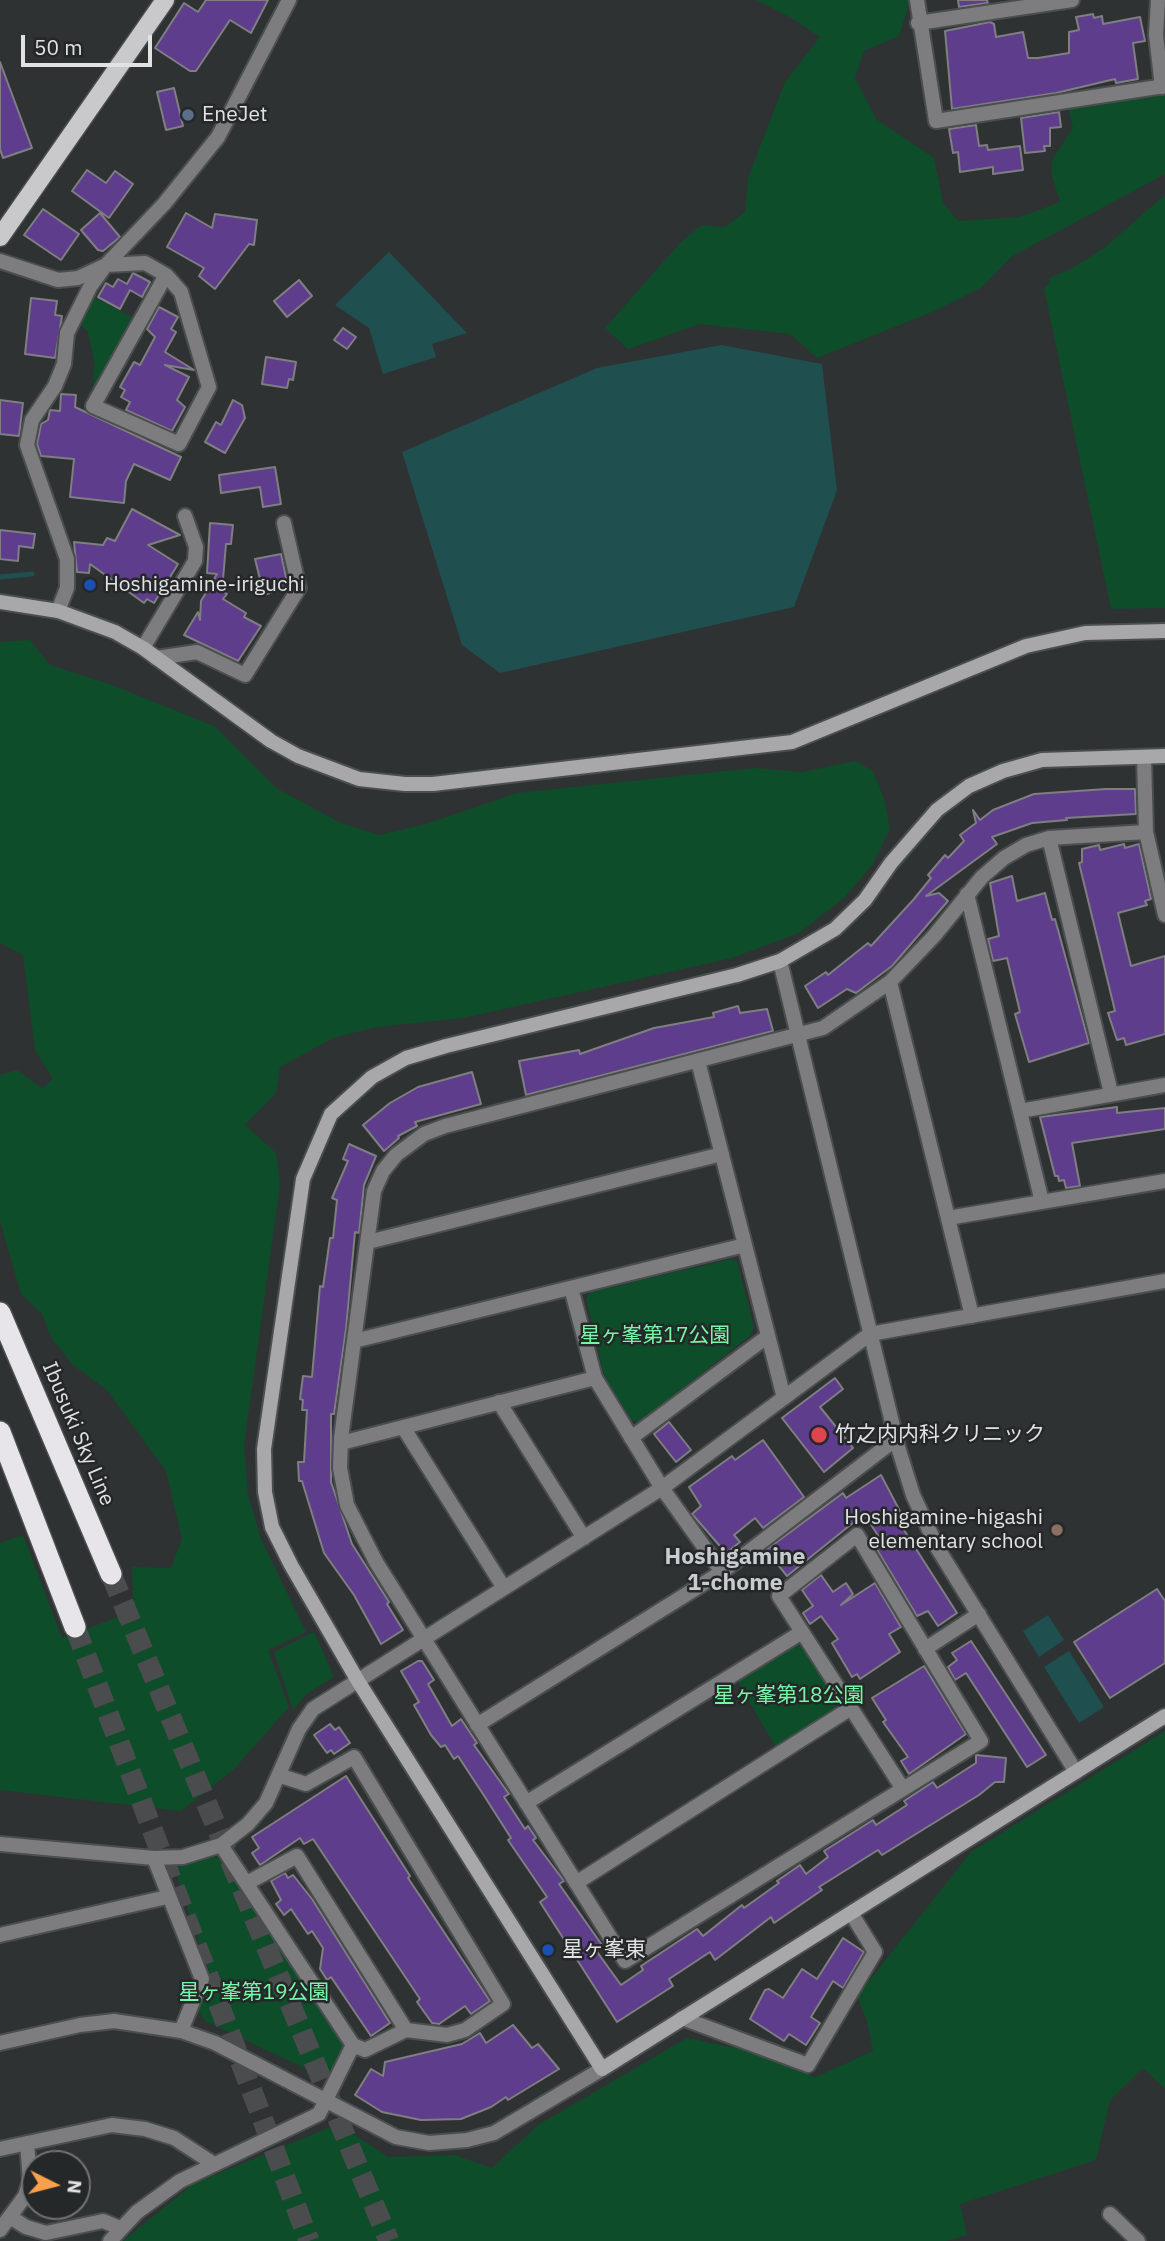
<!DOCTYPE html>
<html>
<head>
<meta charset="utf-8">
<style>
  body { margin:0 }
  #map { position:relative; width:1165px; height:2241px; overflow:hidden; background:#2f3233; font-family:"IBM Plex Sans",sans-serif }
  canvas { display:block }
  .north { position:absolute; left:21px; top:2150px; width:70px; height:70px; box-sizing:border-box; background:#252829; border:2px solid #707273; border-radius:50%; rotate:96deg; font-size:19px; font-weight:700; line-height:28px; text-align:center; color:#e0e2e3 }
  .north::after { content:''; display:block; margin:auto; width:24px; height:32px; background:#f9a04d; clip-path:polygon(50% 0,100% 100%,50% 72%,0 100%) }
  .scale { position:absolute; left:21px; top:35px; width:131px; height:32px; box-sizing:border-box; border:4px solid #e0e2e3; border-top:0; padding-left:9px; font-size:21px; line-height:24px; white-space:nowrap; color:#e0e2e3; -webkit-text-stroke:5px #252829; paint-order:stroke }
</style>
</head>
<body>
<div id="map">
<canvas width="1165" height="2241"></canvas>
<div class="north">N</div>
<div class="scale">50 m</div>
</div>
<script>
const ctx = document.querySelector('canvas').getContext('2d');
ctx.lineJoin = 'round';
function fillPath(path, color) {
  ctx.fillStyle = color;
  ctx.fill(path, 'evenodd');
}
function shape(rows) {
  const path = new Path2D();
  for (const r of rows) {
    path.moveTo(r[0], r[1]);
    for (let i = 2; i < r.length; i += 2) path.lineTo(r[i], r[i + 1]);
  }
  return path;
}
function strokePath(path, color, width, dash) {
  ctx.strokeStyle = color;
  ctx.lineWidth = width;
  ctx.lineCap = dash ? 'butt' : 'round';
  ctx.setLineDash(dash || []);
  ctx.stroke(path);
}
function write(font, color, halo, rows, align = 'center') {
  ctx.font = font + ' "IBM Plex Sans","Noto Sans JP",sans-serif';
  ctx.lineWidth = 5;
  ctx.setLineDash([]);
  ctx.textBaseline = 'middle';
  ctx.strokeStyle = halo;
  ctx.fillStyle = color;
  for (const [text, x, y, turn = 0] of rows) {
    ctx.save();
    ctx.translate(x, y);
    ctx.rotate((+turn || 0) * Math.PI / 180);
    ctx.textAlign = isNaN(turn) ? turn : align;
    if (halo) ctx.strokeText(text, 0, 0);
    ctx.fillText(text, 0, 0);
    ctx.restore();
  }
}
fillPath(shape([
  [756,0,910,0,899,36,864,51,855,78,876,119,934,158,943,203,958,221,1020,217,1060,202,1051,172,1053,158,1073,128,1068,107,1165,95,1165,174,1011,257,982,287,937,310,817,358,790,334,700,324,628,349,605,328,681,242,702,225,725,227,745,212,748,178,785,82,820,37,790,17],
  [1165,195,1165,608,1111,609,1044,288,1050,283,1049,278,1071,269,1104,248],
  [92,296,133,318,93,389,94,361,88,332,81,325],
  [30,640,50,665,112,685,214,726,276,788,341,823,379,835,426,824,517,793,755,768,802,772,855,761,873,771,884,799,890,829,872,865,845,897,799,933,732,958,463,1018,376,1027,333,1038,280,1067,276,1093,245,1125,276,1153,280,1185,244,1445,248,1495,261,1539,306,1632,268,1650,289,1707,234,1769,181,1811,0,1790,0,1543,23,1535,62,1638,134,1611,132,1567,171,1568,182,1539,166,1471,107,1390,73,1365,52,1339,42,1314,21,1294,0,1221,0,1075,17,1070,42,1088,53,1079,35,1050,23,955,0,943,0,642],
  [731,1259,737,1261,754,1327,751,1335,640,1422,631,1420,604,1375,586,1299,590,1292],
  [314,1632,334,1677,308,1693,293,1710,274,1652],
  [795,1645,801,1646,837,1700,836,1710,776,1748,737,1680],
  [1165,1731,1165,2089,1143,2068,1110,2100,1096,2160,960,2204,967,2235,946,2241,123,2241,193,2184,338,2124,388,2157,455,2155,492,2168,538,2125,687,2038,794,2060,814,2078,873,2051,867,2021,857,1996,971,1852],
  [210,1857,221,1858,343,2042,343,2052,326,2078,207,2022,196,2009,210,1974,174,1868]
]), '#0e4d2a');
fillPath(shape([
  [389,252,467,333,432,344,436,357,383,374,369,328,335,305],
  [721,345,822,364,837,490,794,607,500,673,462,645,402,452,597,368],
  [1048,1615,1064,1640,1039,1657,1023,1631],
  [1069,1651,1104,1707,1079,1723,1044,1667]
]), '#1f4f4f');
strokePath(shape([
  [0,577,32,574]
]), '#1f4f4f', 5);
const building = shape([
  [206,0,268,0,251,33,230,20,196,71,190,71,155,48,184,3,198,12,206,0],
  [958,0,987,0,988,3,959,7,958,0],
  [1093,14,1094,18,1102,16,1103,24,1140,17,1145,41,1133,43,1138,79,1116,83,1115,79,1056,93,952,109,945,31,990,22,994,24,996,37,1023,32,1028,58,1038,58,1069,53,1069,32,1079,30,1076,17,1093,14],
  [0,62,32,148,3,158,0,149,0,62],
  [174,88,183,126,166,130,157,92,174,88],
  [1059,112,1061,127,1050,128,1050,146,1044,146,1045,151,1025,153,1021,118,1059,112],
  [976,125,979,146,987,145,988,150,1020,146,1023,170,993,174,993,167,960,172,958,152,953,153,949,129,976,125],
  [87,170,106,183,115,171,133,184,109,218,72,191,87,170],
  [43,209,79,234,61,260,24,235,43,209],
  [100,213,120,237,103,251,98,250,81,230,100,213],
  [186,213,212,228,215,214,257,220,254,245,249,244,215,289,199,276,204,268,167,247,186,213],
  [133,273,150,282,142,297,130,290,120,309,98,297,106,283,113,287,118,279,127,284,133,273],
  [299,280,312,296,287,317,274,301,299,280],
  [31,298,57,301,55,315,62,316,55,358,25,354,31,298],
  [159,307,178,317,171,329,176,332,165,352,194,370,165,365,189,377,177,400,185,407,172,431,126,410,130,402,121,397,125,390,120,387,134,362,140,365,155,337,147,329,159,307],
  [343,328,356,337,347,349,334,340,343,328],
  [266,357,296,362,293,380,289,379,287,388,262,384,266,357],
  [61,394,76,395,75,407,181,457,170,480,134,464,126,481,124,503,70,497,74,459,41,456,37,444,41,424,48,420,50,410,60,411,61,394],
  [0,400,23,403,19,436,0,434,0,400],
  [233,400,242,405,245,418,225,453,205,442,216,422,221,425,233,400],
  [275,467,281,504,263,507,260,487,221,493,219,475,275,467],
  [132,509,180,535,148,545,178,564,154,603,147,599,144,603,90,564,89,573,77,572,74,542,103,545,107,538,115,541,132,509],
  [210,523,233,525,231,544,226,544,222,591,227,594,223,599,246,613,244,617,261,626,238,661,184,635,198,612,200,620,201,601,217,574,207,573,210,523],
  [0,530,35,534,33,548,19,546,18,561,0,559,0,530],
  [281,554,288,587,264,595,255,559,281,554],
  [1106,789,1135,789,1136,814,1066,818,1067,820,1032,823,992,837,997,844,926,896,939,893,948,901,892,966,856,993,847,989,818,1008,805,986,826,972,828,975,868,943,871,946,914,899,931,878,928,875,945,855,948,858,964,841,960,835,976,823,973,810,980,820,993,810,1034,794,1106,789],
  [1124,844,1125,848,1139,844,1151,899,1145,901,1147,905,1118,913,1131,966,1165,956,1165,1034,1126,1045,1124,1038,1117,1040,1108,1013,1115,1011,1079,863,1082,862,1082,849,1099,845,1100,850,1124,844],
  [1012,876,1017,901,1045,893,1052,920,1055,919,1089,1043,1029,1062,1015,1014,1020,1012,1007,958,993,961,988,939,999,936,990,883,1012,876],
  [738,1006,740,1013,767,1009,773,1031,526,1095,519,1061,579,1050,580,1054,654,1028,714,1017,713,1013,738,1006],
  [472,1072,481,1104,415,1122,417,1126,398,1136,399,1138,384,1151,363,1125,390,1103,418,1087,472,1072],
  [1117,1107,1117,1113,1165,1108,1165,1129,1072,1143,1080,1186,1066,1188,1064,1180,1059,1181,1058,1176,1055,1176,1040,1117,1117,1107],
  [349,1144,376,1156,364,1185,359,1233,355,1232,346,1329,334,1414,331,1414,331,1482,352,1544,389,1602,387,1604,403,1630,381,1644,354,1595,324,1553,302,1481,299,1481,298,1462,304,1462,307,1410,302,1410,303,1400,300,1399,303,1376,312,1377,320,1286,323,1287,330,1238,333,1238,337,1200,332,1198,348,1161,343,1159,349,1144],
  [835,1378,843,1389,820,1407,853,1448,824,1472,782,1418,835,1378],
  [669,1422,691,1450,676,1462,654,1434,669,1422],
  [763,1440,804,1497,763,1528,755,1518,734,1535,740,1542,726,1553,692,1514,701,1506,689,1487,732,1456,735,1460,763,1440],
  [881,1475,903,1517,901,1519,905,1525,902,1527,957,1613,938,1626,928,1611,917,1616,876,1548,883,1543,864,1514,787,1576,766,1550,843,1493,846,1498,881,1475],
  [821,1575,833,1592,846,1583,853,1594,841,1605,875,1583,901,1627,889,1634,900,1652,860,1679,857,1674,852,1677,832,1643,838,1639,821,1616,810,1624,803,1613,813,1606,802,1590,821,1575],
  [1157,1589,1165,1601,1165,1663,1110,1698,1074,1642,1157,1589],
  [971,1641,1046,1755,1027,1767,966,1673,955,1680,948,1667,957,1660,952,1653,971,1641],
  [418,1661,422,1661,434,1680,428,1684,452,1726,461,1719,477,1743,474,1745,509,1794,504,1797,525,1829,528,1826,536,1838,533,1840,564,1881,559,1884,602,1945,595,1949,621,1985,643,1970,641,1966,697,1929,703,1936,742,1905,744,1908,779,1883,777,1881,800,1865,806,1874,828,1857,824,1851,873,1820,876,1825,907,1805,904,1801,933,1782,937,1788,976,1763,976,1755,1006,1758,1004,1782,995,1782,979,1795,882,1855,878,1850,819,1887,822,1890,774,1923,771,1917,715,1960,710,1952,669,1979,673,1986,617,2022,540,1902,547,1897,508,1840,511,1838,483,1794,458,1756,454,1759,445,1745,441,1747,431,1735,414,1705,419,1702,401,1671,418,1661],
  [924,1666,966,1734,909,1774,901,1761,908,1757,883,1722,886,1720,872,1698,924,1666],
  [330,1724,335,1730,339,1727,350,1743,334,1754,331,1750,327,1753,314,1735,330,1724],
  [346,1776,410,1876,408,1878,490,2001,471,2014,465,2006,439,2024,432,2023,417,2002,420,1999,313,1839,304,1844,300,1838,260,1865,252,1853,259,1848,252,1837,346,1776],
  [285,1873,288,1878,293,1875,312,1899,390,2023,371,2036,331,1977,327,1980,320,1969,323,1948,312,1931,308,1934,291,1909,284,1915,276,1904,281,1900,271,1881,285,1873],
  [843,1938,864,1952,843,1988,833,1981,811,2017,820,2023,806,2045,789,2034,784,2041,750,2019,765,1990,769,1989,783,1998,802,1969,817,1979,843,1938],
  [513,2025,532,2048,538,2044,559,2069,508,2100,506,2097,491,2107,461,2119,421,2120,382,2112,355,2095,371,2069,383,2076,385,2062,462,2044,480,2033,486,2043,513,2025]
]);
fillPath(building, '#5d3d8c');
strokePath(building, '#7f7e81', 2);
strokePath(shape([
  [111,1574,389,2241],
  [75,1627,309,2241]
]), '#4a4c4d', 21, [21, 10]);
const street = shape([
  [917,0,936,121,1165,86],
  [1158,0,1156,35,1162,87],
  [918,23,1072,0],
  [0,261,58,280,78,278,106,265,145,263,166,275,181,292,209,387,179,444,93,406,166,275],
  [58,611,67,588,67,559,27,445,32,420,55,386,64,364,67,333,90,287,106,265,164,204,218,137,289,0],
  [143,648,195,561,196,547,185,516],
  [156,658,197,652,245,675,299,588,284,523],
  [1144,757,1146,832,1165,915],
  [1049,838,1111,1093],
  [967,894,1042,1202],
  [780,961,898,1447,913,1495,938,1549,1076,1772],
  [890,982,972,1316],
  [698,1061,784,1398],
  [1020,1111,1165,1085],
  [948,1218,1165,1181],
  [368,1242,722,1154],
  [571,1288,595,1378,662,1488,722,1572],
  [354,1341,745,1245],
  [499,1402,584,1538],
  [403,1427,504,1588],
  [631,1438,768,1336],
  [341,1443,595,1378],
  [925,1649,979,1614],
  [477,1725,722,1572,896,1439],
  [903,1789,779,1596,857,1535,981,1741,903,1789,625,1961,376,1562,347,1505,340,1468,341,1438,374,1191,383,1171,396,1155,424,1134,445,1126,823,1028,890,982,934,936,982,877,1004,858,1026,845,1049,838,1146,832],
  [526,1803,802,1632],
  [0,1844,154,1858,183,1857,221,1845,248,1824,266,1803,299,1729,313,1709,662,1488,870,1334,1165,1281],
  [154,1858,202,1979,181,2031],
  [247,1883,297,1856,406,2030,447,2035,465,2030,503,2004,354,1757,306,1784,281,1776],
  [576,1883,851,1708],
  [0,1935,167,1897],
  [682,2018,808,2065,875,1952,851,1913],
  [0,2043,80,2025,114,2021,181,2031,215,2043,396,2137,429,2143,467,2140,494,2133,602,2069],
  [353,2045,365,2050,406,2030],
  [0,2149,112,2125,145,2129,174,2138,214,2164],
  [1110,2214,1138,2241],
  [10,2217,26,2227,46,2233,103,2221,120,2228],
  [0,2230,25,2196,30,2181,27,2143],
  [110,2241,137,2212,180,2181,319,2114,353,2045,221,1845]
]);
const secondary = shape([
  [0,602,58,611,115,632,143,648,271,741,298,756,359,779,405,784,433,784,792,742,1026,646,1085,633,1165,631],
  [1165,756,1042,760,1003,771,969,786,937,810,891,863,865,900,835,929,780,961,737,975,446,1046,406,1058,372,1077,331,1114,303,1179,264,1449,265,1492,272,1527,291,1565,358,1681,602,2069,1165,1716]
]);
const primary = shape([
  [0,237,165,0]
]);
const highway = shape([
  [0,1313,111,1574],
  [0,1432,75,1627]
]);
strokePath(street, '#4b4e4f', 18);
strokePath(secondary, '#4b4e4f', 18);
strokePath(primary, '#4b4e4f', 21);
strokePath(highway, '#4b4e4f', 24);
strokePath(street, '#7d7c7e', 14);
strokePath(secondary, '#a8a7a9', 14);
strokePath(primary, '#c9c8ca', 18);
strokePath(highway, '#e7e5e9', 21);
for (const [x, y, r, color] of [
  [188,115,7,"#5c6f8a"],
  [90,585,7,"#1a4fb4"],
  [819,1435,9,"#e0444e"],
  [1057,1530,7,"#8d6e63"],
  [548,1950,7,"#1a4fb4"]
]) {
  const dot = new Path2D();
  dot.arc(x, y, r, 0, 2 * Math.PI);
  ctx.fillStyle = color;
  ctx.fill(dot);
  strokePath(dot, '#252829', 2.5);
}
write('21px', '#e0e2e3', '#252829', [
  ["EneJet",202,115],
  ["Hoshigamine-iriguchi",104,585],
  ["竹之内内科クリニック",835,1435],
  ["Hoshigamine-higashi",1043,1518,"right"],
  ["elementary school",1043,1542,"right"],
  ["星ヶ峯東",562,1950]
], 'left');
write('21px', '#78f6a7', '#252829', [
  ["星ヶ峯第17公園",655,1336],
  ["星ヶ峯第18公園",789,1696],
  ["星ヶ峯第19公園",254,1993]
]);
write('21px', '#e0e2e3', '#252829', [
  ["Ibusuki Sky Line",78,1434,67]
]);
write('bold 23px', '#c9ccce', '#252829', [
  ["Hoshigamine",735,1557],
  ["1-chome",735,1583]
]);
</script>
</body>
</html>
